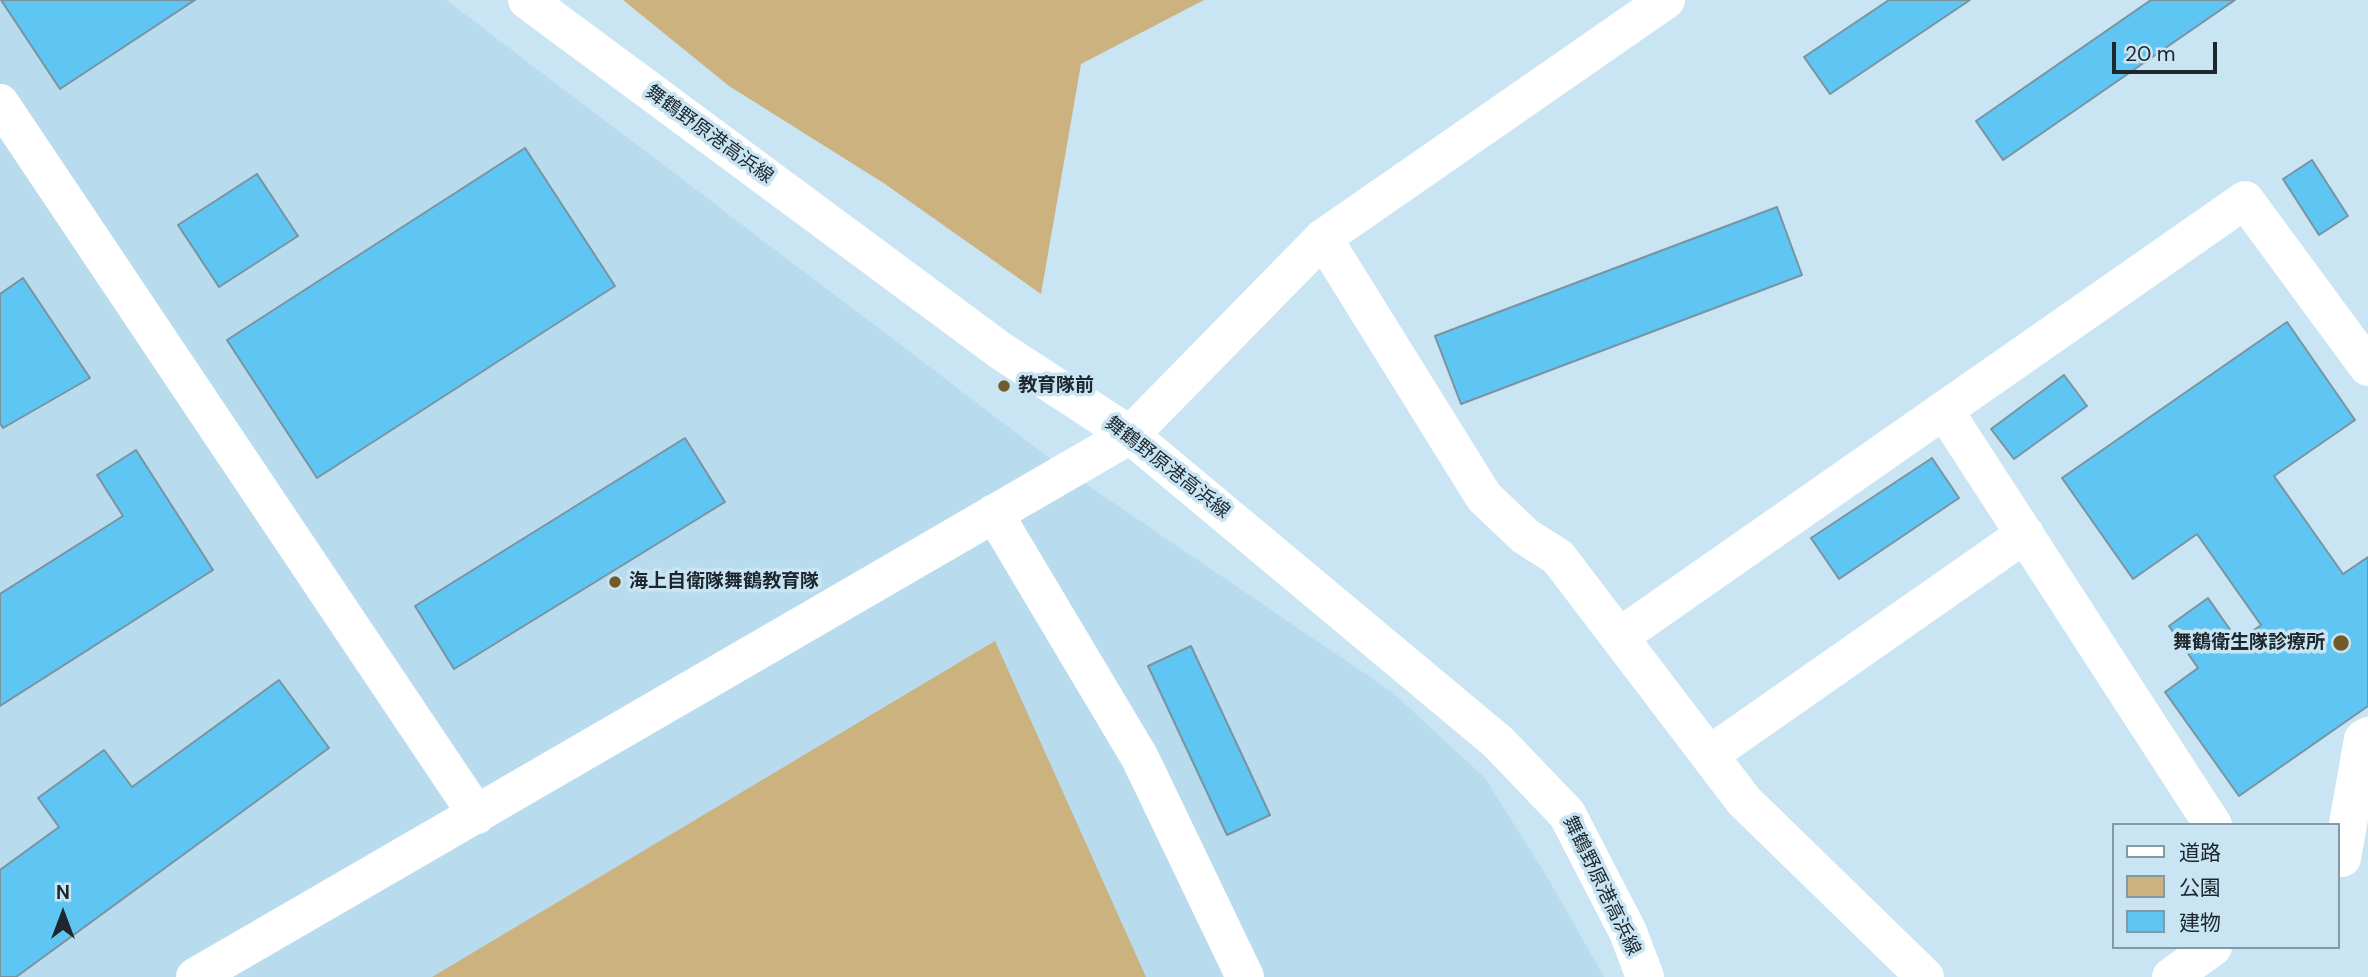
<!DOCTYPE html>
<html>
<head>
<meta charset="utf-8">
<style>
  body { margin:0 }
  #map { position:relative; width:2368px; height:977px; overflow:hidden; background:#c9e5f3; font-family:"DM Sans","Noto Sans JP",sans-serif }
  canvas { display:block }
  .legend { position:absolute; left:2112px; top:823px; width:228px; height:126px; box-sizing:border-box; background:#c9e5f3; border:2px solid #8499a4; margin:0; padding:9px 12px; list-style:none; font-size:21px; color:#1d272d }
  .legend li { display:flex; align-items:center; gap:14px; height:35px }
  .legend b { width:35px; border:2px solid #8499a4 }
  .north { position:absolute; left:28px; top:879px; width:70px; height:70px; -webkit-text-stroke:5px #c9e5f3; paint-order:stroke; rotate:0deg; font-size:19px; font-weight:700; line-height:28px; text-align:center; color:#1d272d }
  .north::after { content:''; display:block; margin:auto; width:24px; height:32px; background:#1d272d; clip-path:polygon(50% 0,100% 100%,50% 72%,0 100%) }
  .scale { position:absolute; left:2112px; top:42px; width:105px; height:32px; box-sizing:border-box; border:4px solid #1d272d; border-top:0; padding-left:9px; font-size:21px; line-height:24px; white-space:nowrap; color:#1d272d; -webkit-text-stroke:5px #c9e5f3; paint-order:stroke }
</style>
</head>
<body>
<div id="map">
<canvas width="2368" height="977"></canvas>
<ul class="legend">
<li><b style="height:9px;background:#fff"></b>道路</li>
<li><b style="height:19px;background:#ccb27e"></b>公園</li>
<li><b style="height:19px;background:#5fc6f4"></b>建物</li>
</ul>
<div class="north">N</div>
<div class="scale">20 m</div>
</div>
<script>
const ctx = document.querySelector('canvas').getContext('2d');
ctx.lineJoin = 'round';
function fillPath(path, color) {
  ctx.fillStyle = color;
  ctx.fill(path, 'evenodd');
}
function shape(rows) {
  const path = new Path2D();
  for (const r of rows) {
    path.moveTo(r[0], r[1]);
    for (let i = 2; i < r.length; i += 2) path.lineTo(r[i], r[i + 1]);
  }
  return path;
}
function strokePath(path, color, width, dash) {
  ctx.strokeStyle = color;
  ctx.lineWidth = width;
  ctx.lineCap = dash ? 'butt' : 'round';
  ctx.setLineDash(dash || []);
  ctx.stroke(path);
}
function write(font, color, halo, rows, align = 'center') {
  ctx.font = font + ' "DM Sans","Noto Sans JP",sans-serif';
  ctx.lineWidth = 7;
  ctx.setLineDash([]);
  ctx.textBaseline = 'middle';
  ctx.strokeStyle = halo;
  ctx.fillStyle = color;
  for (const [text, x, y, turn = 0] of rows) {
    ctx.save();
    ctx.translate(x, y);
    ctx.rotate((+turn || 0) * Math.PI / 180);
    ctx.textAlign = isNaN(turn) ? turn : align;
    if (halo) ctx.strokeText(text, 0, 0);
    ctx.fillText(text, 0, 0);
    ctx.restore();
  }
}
fillPath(shape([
  [0,0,446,0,1068,472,1392,692,1485,778,1549,880,1604,977,0,977]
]), '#b8dbee');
fillPath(shape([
  [623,0,1204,0,1081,64,1041,294,885,184,729,86],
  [995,641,1146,977,432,977]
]), '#ccb27e');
const building = shape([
  [1,0,195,0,60,89,1,0],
  [1889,0,1970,0,1830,94,1804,57,1889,0],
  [2151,0,2235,0,2003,160,1976,121,2151,0],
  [525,148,615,286,317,478,227,340,525,148],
  [2312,160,2348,216,2319,235,2283,179,2312,160],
  [257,174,298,236,219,287,178,225,257,174],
  [1777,207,1802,275,1461,404,1435,336,1777,207],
  [23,278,90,378,3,428,0,423,0,294,23,278],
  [2287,322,2355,420,2274,476,2343,574,2368,557,2368,706,2239,796,2165,692,2198,668,2169,626,2208,598,2238,641,2261,625,2197,534,2133,579,2062,478,2287,322],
  [2064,375,2087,406,2014,459,1991,429,2064,375],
  [685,438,725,502,454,669,415,606,685,438],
  [136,450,213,570,0,706,0,594,123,516,97,475,136,450],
  [1932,458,1959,498,1839,579,1811,538,1932,458],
  [1191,646,1270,815,1227,835,1148,666,1191,646],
  [279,680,329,748,16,977,0,977,0,870,59,827,38,798,104,750,132,787,279,680]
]);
fillPath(building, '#5fc6f4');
strokePath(building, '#7993a0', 2);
strokePath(shape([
  [0,103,477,815],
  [1323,238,1484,497,1525,536,1558,557,1744,801,1925,977],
  [1944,410,2213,825],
  [994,513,1140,758,1245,977],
  [1619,637,2245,200,2368,367],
  [1709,755,2025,534],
  [2342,858,2363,739,2368,736],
  [195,977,1130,435,1323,238,1666,0],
  [2171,977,2213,947]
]), '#fff', 38);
strokePath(shape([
  [527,0,1001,351,1130,435,1498,742,1567,814,1628,932,1645,977]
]), '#fff', 38);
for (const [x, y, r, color] of [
  [1004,386,7,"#725b2b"],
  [615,582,7,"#725b2b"],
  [2341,643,9,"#725b2b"]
]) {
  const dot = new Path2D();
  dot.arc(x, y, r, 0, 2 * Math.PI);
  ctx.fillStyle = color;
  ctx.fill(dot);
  strokePath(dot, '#c9e5f3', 2.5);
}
write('19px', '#1d272d', '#c9e5f3', [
  ["舞鶴野原港高浜線",709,135,36],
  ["舞鶴野原港高浜線",1167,468,38],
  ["舞鶴野原港高浜線",1601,886,64]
]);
write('bold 19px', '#1d272d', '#c9e5f3', [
  ["教育隊前",1018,386],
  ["海上自衛隊舞鶴教育隊",629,582],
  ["舞鶴衛生隊診療所",2325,643,"right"]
], 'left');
</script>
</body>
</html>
